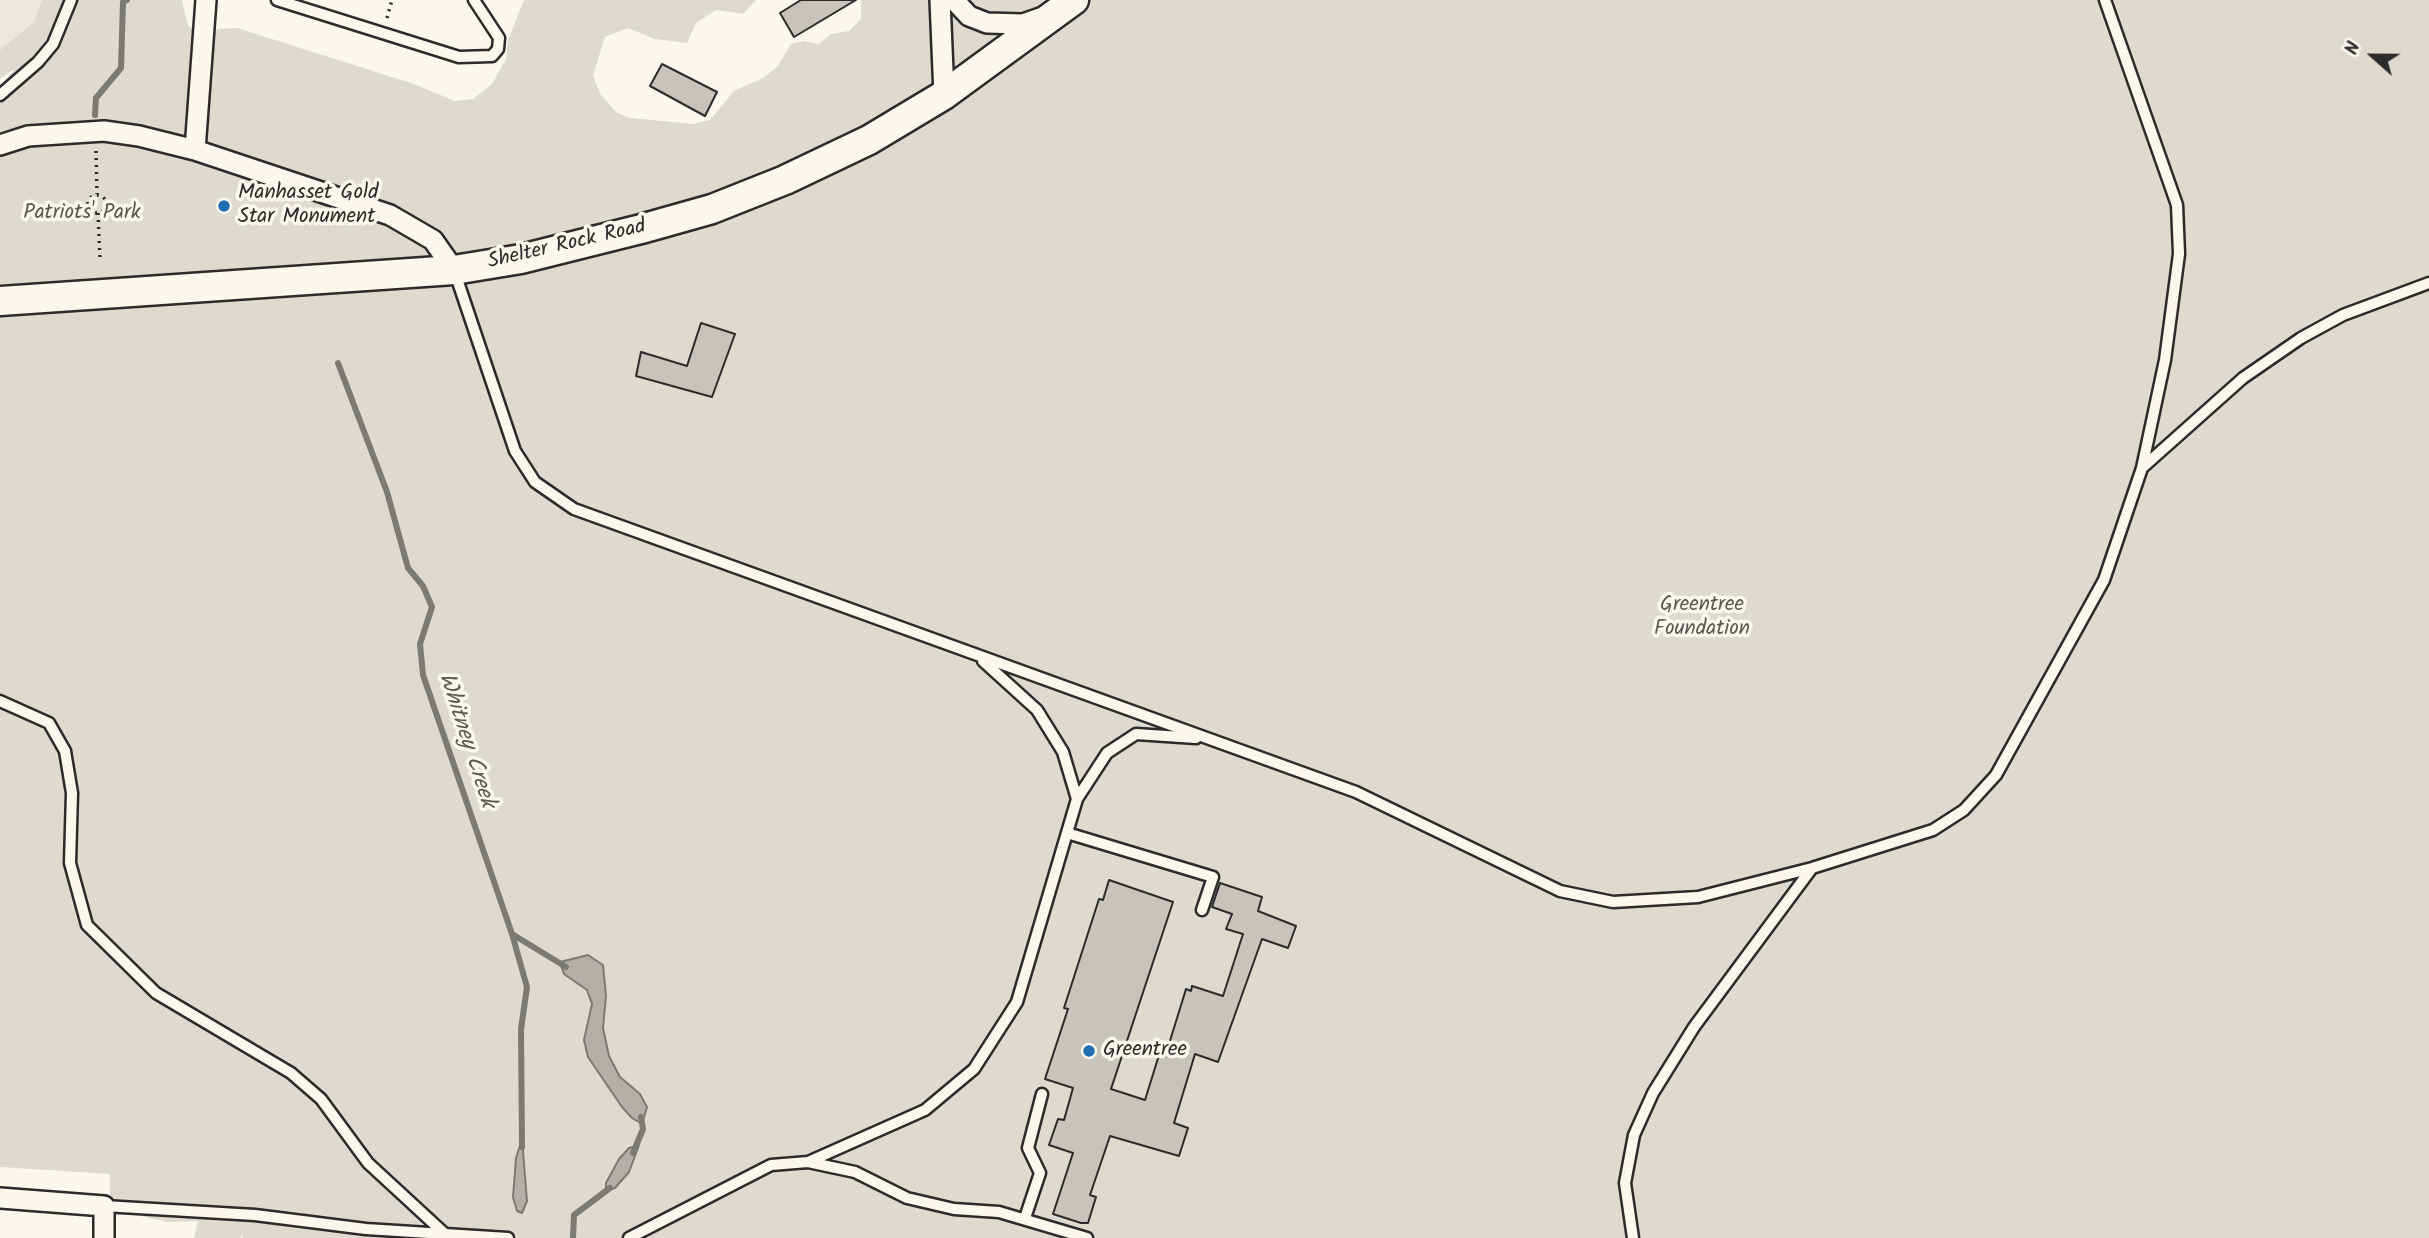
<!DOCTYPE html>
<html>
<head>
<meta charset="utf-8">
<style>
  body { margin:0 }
  #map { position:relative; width:2429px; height:1238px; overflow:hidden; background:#fbf7ec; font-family:Kalam,sans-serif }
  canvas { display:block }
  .north { position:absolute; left:2338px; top:21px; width:70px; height:70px; -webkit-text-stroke:5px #fbf7ec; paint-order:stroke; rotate:291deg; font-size:19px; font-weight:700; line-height:28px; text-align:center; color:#2b2b2b }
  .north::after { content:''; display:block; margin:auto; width:24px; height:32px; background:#2b2b2b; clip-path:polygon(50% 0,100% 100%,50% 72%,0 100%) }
</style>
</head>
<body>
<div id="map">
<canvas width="2429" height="1238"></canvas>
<div class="north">N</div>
</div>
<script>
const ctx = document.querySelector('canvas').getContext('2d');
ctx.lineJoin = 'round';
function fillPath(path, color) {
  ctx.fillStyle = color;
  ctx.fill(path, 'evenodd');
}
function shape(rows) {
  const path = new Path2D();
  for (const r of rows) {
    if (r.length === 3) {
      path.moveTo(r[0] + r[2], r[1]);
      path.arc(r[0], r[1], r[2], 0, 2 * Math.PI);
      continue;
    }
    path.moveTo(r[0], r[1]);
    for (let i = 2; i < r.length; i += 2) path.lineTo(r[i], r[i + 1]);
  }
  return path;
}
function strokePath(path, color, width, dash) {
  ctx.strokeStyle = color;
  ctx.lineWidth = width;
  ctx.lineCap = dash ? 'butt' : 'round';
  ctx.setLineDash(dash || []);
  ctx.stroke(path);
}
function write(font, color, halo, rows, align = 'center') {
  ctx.font = font + ' Kalam,sans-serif';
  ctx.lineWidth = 7;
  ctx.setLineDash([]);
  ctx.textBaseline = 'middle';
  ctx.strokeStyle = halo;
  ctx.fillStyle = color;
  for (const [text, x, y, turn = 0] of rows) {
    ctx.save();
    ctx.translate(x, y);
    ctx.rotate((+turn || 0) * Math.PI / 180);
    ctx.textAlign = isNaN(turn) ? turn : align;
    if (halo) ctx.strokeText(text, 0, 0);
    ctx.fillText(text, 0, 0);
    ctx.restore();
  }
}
fillPath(shape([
  [0,0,42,0,34,22,0,50]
]), '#ebe8de');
fillPath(shape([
  [42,0,182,0,188,26,196,30,237,28,414,84,455,101,473,99,492,84,506,59,508,40,524,0,756,0,743,14,716,10,696,23,687,43,655,39,628,28,605,37,593,75,600,94,616,112,630,118,693,124,710,120,734,91,765,77,778,66,791,44,803,41,819,44,831,34,849,31,861,19,861,0,2429,0,2429,1238,243,1238,242,1235,240,1238,194,1238,198,1221,167,1222,110,1209,110,1174,0,1167,0,89,14,69,0,79,0,50,34,22]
]), '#dddad0');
const water = shape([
  [588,955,603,965,606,996,603,1028,609,1056,620,1077,640,1094,647,1107,642,1124,632,1118,622,1107,588,1057,584,1040,592,1004,587,990,564,974,560,962,588,955],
  [522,1139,527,1201,522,1213,517,1211,513,1197,516,1158,522,1139],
  [639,1145,629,1172,615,1188,606,1191,606,1183,619,1159,629,1148,639,1145]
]);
fillPath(water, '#b1afa7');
strokePath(water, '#7b7a75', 2);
strokePath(shape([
  [95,115,96,98,121,68,123,2,127,0],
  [338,363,387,492,408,568,423,586,432,607,420,644,423,675,512,934,566,967],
  [512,934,527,987,521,1029,522,1147],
  [633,1153,643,1129,641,1117],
  [573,1238,574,1215,610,1188]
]), '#7b7a75', 6);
const building = shape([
  [801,0,856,0,794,37,780,13,801,0],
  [662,64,717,92,705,116,650,86,662,64],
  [701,323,735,334,712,397,636,376,641,352,687,366,701,323],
  [1109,880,1173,902,1111,1089,1145,1100,1159,1055,1165,1057,1186,989,1191,991,1192,986,1223,996,1243,934,1226,929,1232,914,1212,907,1220,883,1262,897,1258,911,1296,926,1288,948,1262,939,1218,1062,1195,1054,1174,1123,1188,1128,1179,1156,1110,1136,1090,1195,1096,1197,1088,1223,1081,1223,1053,1214,1073,1153,1049,1145,1058,1119,1064,1120,1073,1088,1045,1079,1068,1009,1064,1008,1099,899,1103,900,1109,880]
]);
fillPath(building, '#c7c4bc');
strokePath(building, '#2b2b2b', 2);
const lane = shape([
  [277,0,459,57,492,56,498,49,499,38,474,0],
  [0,95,38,62,53,44,71,0],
  [455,273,515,451,535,482,574,509,1356,792,1560,891,1613,902,1698,897,1812,868,1933,830,1964,810,1996,775,2104,580,2142,468,2165,360,2179,254,2177,205,2105,0],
  [2142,468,2243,378,2301,338,2343,315,2429,283],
  [983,661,1037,710,1063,752,1077,799],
  [0,701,49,723,65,751,72,793,70,863,87,925,156,993,291,1073,321,1099,368,1163,445,1234],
  [1067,833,1213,877,1202,910],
  [808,1162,925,1110,974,1069,1017,1002,1077,799,1107,753,1136,734,1196,738],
  [104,1206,255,1215,366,1229,508,1238],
  [1025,1218,1040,1173,1028,1148,1042,1094],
  [629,1238,771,1165,808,1162,855,1172,907,1198,954,1209,999,1212,1087,1238],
  [1633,1238,1625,1183,1634,1135,1653,1093,1694,1027,1812,868]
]);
const street = shape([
  [940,0,944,95],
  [954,0,969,16,987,23,1023,24,1040,18],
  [0,145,28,136,104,131,139,136,195,150,390,215,433,240,454,270],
  [195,150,206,0],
  [0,1198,104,1206,104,1238]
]);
const secondary = shape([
  [0,301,454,270,521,259,641,229,712,209,785,180,869,140,944,95,1074,0]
]);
strokePath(lane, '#2b2b2b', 15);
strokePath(street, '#2b2b2b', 24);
strokePath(secondary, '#2b2b2b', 33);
strokePath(shape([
  [387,18,392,0],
  [96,151,97,194],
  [97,204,9],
  [98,213,100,259]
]), '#2b2b2b', 3.5, [2, 5]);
strokePath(lane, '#fbf7ec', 10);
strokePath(street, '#fbf7ec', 19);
strokePath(secondary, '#fbf7ec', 28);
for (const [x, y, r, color] of [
  [224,206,7,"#1f6fb2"],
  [1089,1051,7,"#1f6fb2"]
]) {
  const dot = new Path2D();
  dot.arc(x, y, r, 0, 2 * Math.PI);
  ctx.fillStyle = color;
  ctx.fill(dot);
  strokePath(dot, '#fbf7ec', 2.5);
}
write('21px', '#2b2b2b', '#fbf7ec', [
  ["Manhasset Gold",238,194],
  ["Star Monument",238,218],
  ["Greentree",1103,1051]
], 'left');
write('21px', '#585754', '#fbf7ec', [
  ["Patriots' Park",82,214],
  ["Greentree",1702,606],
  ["Foundation",1702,630]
]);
write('21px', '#2b2b2b', '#fbf7ec', [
  ["Shelter Rock Road",567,246,-13]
]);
write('italic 23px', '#5a5956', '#fbf7ec', [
  ["Whitney Creek",465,741,72]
]);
</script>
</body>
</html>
